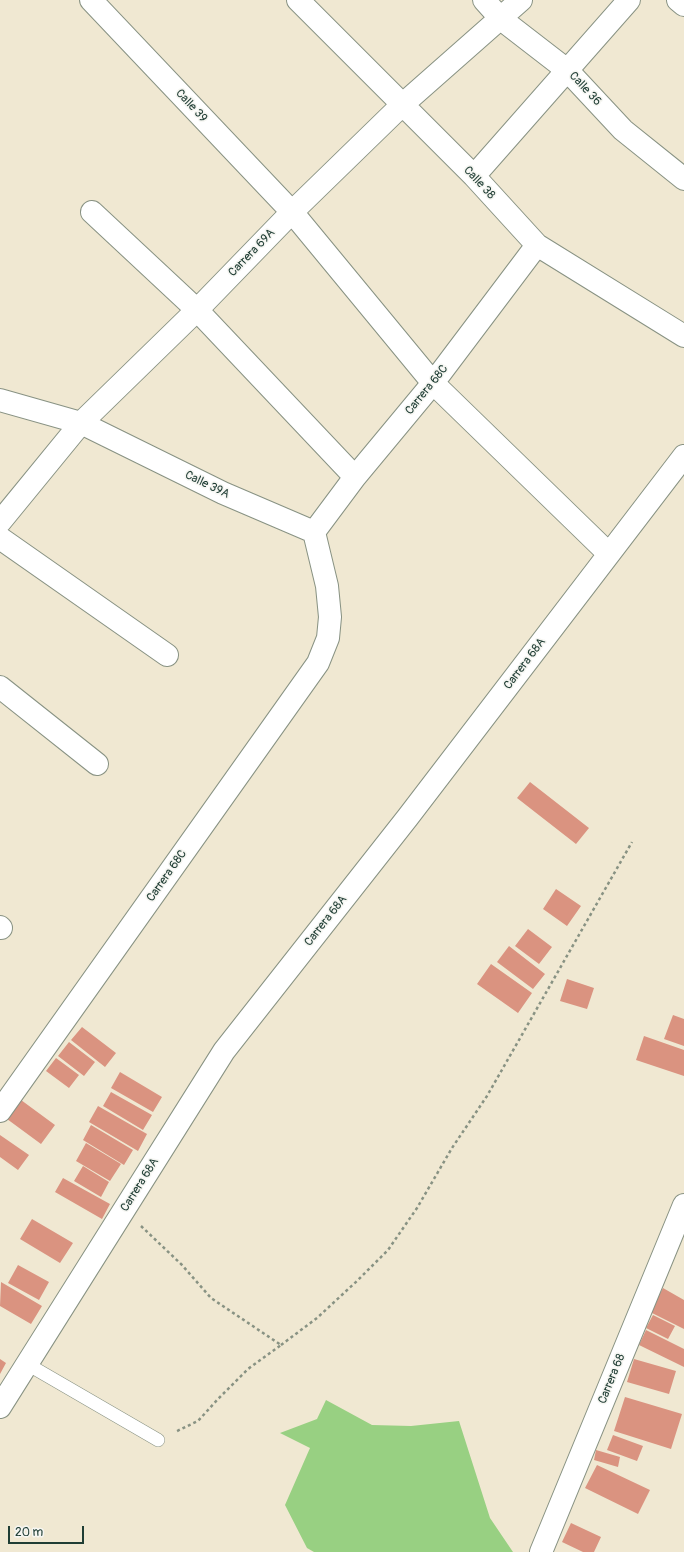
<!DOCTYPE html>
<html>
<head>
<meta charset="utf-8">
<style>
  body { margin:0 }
  #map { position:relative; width:684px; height:1552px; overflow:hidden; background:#f0e8d2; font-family:Pangolin,sans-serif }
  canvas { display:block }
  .scale { position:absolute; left:8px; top:1526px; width:76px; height:18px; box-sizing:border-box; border:2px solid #1f3d34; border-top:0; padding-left:5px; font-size:12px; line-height:14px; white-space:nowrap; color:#1f3d34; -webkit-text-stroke:3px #f6f6f2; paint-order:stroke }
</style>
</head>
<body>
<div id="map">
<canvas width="684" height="1552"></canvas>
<div class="scale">20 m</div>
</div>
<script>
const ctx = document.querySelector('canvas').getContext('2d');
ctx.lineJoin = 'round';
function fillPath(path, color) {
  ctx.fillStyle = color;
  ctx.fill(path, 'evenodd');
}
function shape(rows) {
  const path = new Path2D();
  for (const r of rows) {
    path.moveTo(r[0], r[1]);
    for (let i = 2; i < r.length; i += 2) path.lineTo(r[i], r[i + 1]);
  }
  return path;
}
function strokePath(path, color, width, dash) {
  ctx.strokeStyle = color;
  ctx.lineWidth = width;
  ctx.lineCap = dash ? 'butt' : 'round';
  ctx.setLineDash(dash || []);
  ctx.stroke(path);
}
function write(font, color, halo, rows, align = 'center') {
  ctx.font = font + ' Pangolin,sans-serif';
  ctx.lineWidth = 3;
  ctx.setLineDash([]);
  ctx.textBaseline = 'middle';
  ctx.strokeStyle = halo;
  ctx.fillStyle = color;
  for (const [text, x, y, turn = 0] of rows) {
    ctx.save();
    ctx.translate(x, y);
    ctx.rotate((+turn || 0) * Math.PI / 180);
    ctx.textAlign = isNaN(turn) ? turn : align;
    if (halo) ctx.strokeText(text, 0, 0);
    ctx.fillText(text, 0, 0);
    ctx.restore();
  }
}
fillPath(shape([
  [326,1400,372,1425,411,1426,459,1421,490,1518,513,1552,314,1552,307,1548,285,1505,310,1448,280,1433,317,1419]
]), '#98d082');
fillPath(shape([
  [530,782,589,828,576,844,517,798],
  [556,889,581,906,567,926,543,909],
  [528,929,552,947,539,964,515,946],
  [509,946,545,974,533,989,497,962],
  [491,964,532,993,518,1013,477,984],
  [567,979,594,988,587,1009,560,1001],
  [673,1015,684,1019,684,1046,664,1039],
  [82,1027,116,1053,105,1067,71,1040],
  [644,1036,684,1050,684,1076,636,1060],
  [69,1042,95,1062,84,1076,58,1056],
  [56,1058,79,1075,69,1088,46,1071],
  [120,1072,162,1097,153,1112,111,1088],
  [111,1092,152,1115,143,1130,103,1106],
  [21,1100,55,1125,41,1144,7,1119],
  [98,1106,147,1134,138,1151,89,1122],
  [91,1125,133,1150,124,1165,83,1140],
  [0,1135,29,1155,18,1170,0,1157],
  [86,1143,121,1164,110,1181,76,1161],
  [83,1166,109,1182,101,1197,74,1181],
  [63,1178,110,1204,102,1219,55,1192],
  [32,1219,73,1243,60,1263,20,1239],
  [18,1265,49,1282,39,1300,8,1283],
  [1,1282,42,1306,31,1324,0,1306],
  [663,1288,684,1300,684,1329,650,1312],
  [653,1315,675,1326,668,1339,646,1328],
  [646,1330,684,1349,684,1367,639,1345],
  [0,1359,6,1363,0,1374],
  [634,1359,676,1371,669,1394,627,1382],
  [625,1397,682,1414,671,1449,614,1431],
  [613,1435,643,1446,637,1461,607,1450],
  [596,1450,620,1457,618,1467,594,1460],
  [597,1465,650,1490,638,1514,585,1488],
  [571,1523,601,1537,594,1552,583,1552,562,1542]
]), '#da9380');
const service = shape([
  [27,1364,158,1440]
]);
const minor = shape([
  [91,0,292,212,433,383,609,554],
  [298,0,474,176,537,245,684,336],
  [484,0,501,19,567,70,623,130,684,179],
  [678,0,684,5],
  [474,176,629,0],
  [92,212,197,310,355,477],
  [0,400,81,423,223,493,314,532,327,586,330,617,328,638,318,663,0,1111],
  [0,522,81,423,197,310,292,212,402,105,521,0],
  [314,532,355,477,433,383,537,245],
  [0,538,167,655],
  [0,687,97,764],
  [0,927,1,928],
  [0,1407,224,1051,408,817,684,456],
  [541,1552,684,1205]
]);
strokePath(service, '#889283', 14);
strokePath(minor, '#889283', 24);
strokePath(shape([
  [141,1226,182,1265,211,1298,281,1345,248,1369,218,1399,198,1421,175,1432],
  [281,1345,317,1318,358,1280,388,1250,417,1208,452,1148,487,1096,632,842]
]), '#889283', 2.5, [3, 3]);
strokePath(service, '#fff', 13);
strokePath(minor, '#fff', 22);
write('12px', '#1f3d34', '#f6f6f2', [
  ["Calle 36",585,89,47],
  ["Calle 39",191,106,47],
  ["Calle 38",479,183,47],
  ["Carrera 69A",252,253,-46],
  ["Carrera 68C",427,390,-51],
  ["Calle 39A",207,485,26],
  ["Carrera 68A",525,664,-53],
  ["Carrera 68C",167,876,-55],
  ["Carrera 68A",326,921,-52],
  ["Carrera 68A",140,1185,-58],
  ["Carrera 68",612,1379,-68]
]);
</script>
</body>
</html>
